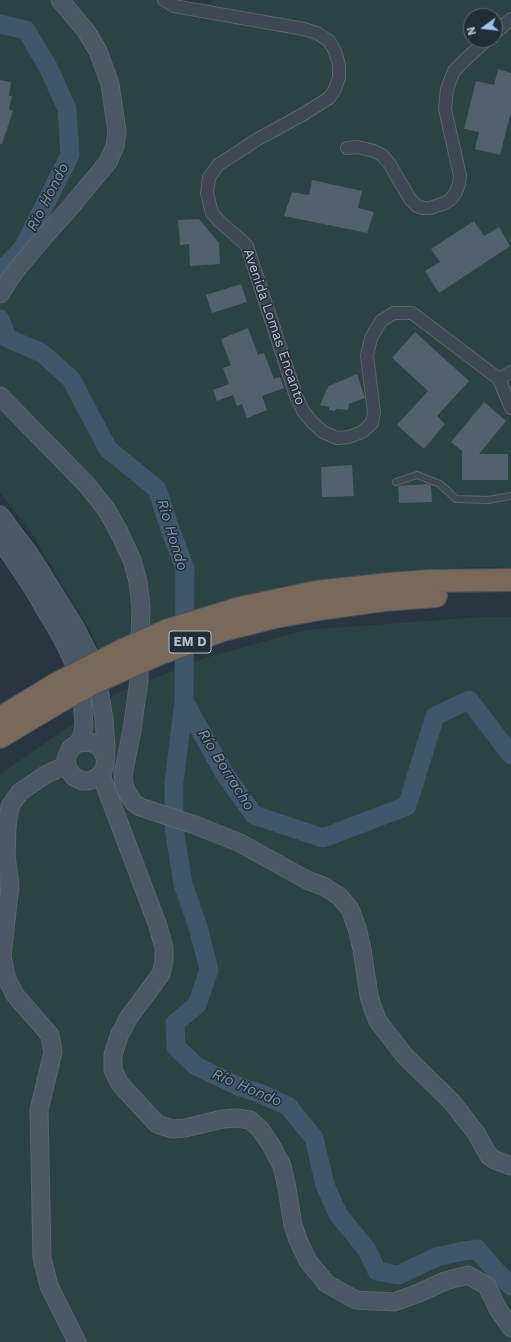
<!DOCTYPE html>
<html>
<head>
<meta charset="utf-8">
<style>
  body { margin:0 }
  #map { position:relative; width:511px; height:1342px; overflow:hidden; background:#293642; font-family:"Work Sans",sans-serif }
  canvas { display:block }
  .north { position:absolute; left:463px; top:8px; width:40px; height:40px; box-sizing:border-box; background:#222d37; border:1px solid #5f6973; border-radius:50%; rotate:255deg; font-size:11px; font-weight:700; line-height:16px; text-align:center; color:#bac3cc }
  .north::after { content:''; display:block; margin:auto; width:14px; height:18px; background:#98c4f3; clip-path:polygon(50% 0,100% 100%,50% 72%,0 100%) }
</style>
</head>
<body>
<div id="map">
<canvas width="511" height="1342"></canvas>
<div class="north">N</div>
</div>
<script>
const ctx = document.querySelector('canvas').getContext('2d');
ctx.lineJoin = 'round';
function fillPath(path, color) {
  ctx.fillStyle = color;
  ctx.fill(path, 'evenodd');
}
function shape(rows) {
  const path = new Path2D();
  for (const r of rows) {
    path.moveTo(r[0], r[1]);
    for (let i = 2; i < r.length; i += 2) path.lineTo(r[i], r[i + 1]);
  }
  return path;
}
function strokePath(path, color, width, dash) {
  ctx.strokeStyle = color;
  ctx.lineWidth = width;
  ctx.lineCap = dash ? 'butt' : 'round';
  ctx.setLineDash(dash || []);
  ctx.stroke(path);
}
function write(font, color, halo, rows, align = 'center') {
  ctx.font = font + ' "Work Sans",sans-serif';
  ctx.lineWidth = 3;
  ctx.setLineDash([]);
  ctx.textBaseline = 'middle';
  ctx.strokeStyle = halo;
  ctx.fillStyle = color;
  for (const [text, x, y, turn = 0] of rows) {
    ctx.save();
    ctx.translate(x, y);
    ctx.rotate((+turn || 0) * Math.PI / 180);
    ctx.textAlign = isNaN(turn) ? turn : align;
    if (halo) ctx.strokeText(text, 0, 0);
    ctx.fillText(text, 0, 0);
    ctx.restore();
  }
}
fillPath(shape([
  [0,0,171,0,185,5,207,4,215,0,511,0,511,568,483,567,424,569,355,581,101,654,90,630,31,532,0,493],
  [471,16,495,16,495,40,471,40],
  [481,617,511,617,511,1342,0,1342,0,774,118,693,205,658,305,630]
]), '#2b4343');
strokePath(shape([
  [0,24,26,30,48,67,67,109,70,155,23,248,0,272],
  [0,319,7,338,42,353,71,379,108,449,157,489,171,532,185,568,184,701,174,782,174,809],
  [184,701,224,773,254,815,323,838,407,806,435,716,469,700,511,755],
  [174,828,183,884,198,927,209,970,197,1005,175,1023,176,1047,196,1066,240,1087,259,1093,288,1106,314,1138,325,1185,338,1214,367,1250,377,1271,398,1275,437,1257,458,1252,477,1249,496,1271,511,1286]
]), '#40566a', 19);
fillPath(shape([
  [498,69,511,73,511,112,500,155,475,149,479,132,464,129,476,81,494,85],
  [0,80,11,82,9,96,12,96,9,109,13,111,2,144,0,144],
  [312,180,362,191,358,208,374,212,367,233,284,216,292,192,309,195],
  [199,219,219,243,220,264,190,266,189,244,180,245,178,220],
  [474,221,484,236,499,227,510,246,439,293,425,271,440,262,431,249],
  [241,284,247,302,212,313,206,295],
  [248,328,258,355,264,353,274,379,280,377,284,388,262,396,267,410,247,418,242,404,237,406,233,395,217,401,213,390,229,384,223,368,231,365,221,339],
  [415,332,469,381,437,416,445,424,424,449,397,425,428,391,392,358],
  [357,374,365,398,349,404,348,410,337,409,334,411,329,410,329,407,320,405,326,391,329,386],
  [484,402,506,421,479,454,508,454,508,480,462,480,462,451,451,442],
  [352,465,354,496,322,497,321,467],
  [427,484,431,485,432,502,399,503,398,486]
]), '#52616d');
const lane = shape([
  [396,482,417,475,440,484,456,499,488,500,511,496]
]);
const street = shape([
  [164,0,174,6,304,29,317,33,329,41,335,51,339,65,339,78,334,91,329,98,302,115,258,139,218,165,209,178,207,193,212,213,220,222,242,241,247,246,296,396,303,411,312,422,323,432,337,438,349,437,362,432,372,423,374,412,367,356,371,338,381,321,394,313,412,313,499,379,511,408],
  [495,33,511,19],
  [347,148,358,147,374,151,382,155,389,163,410,199,417,206,423,208,430,208,445,203,451,199,456,192,459,184,460,176,445,109,447,89,454,71,468,57,487,40],
  [499,379,511,372]
]);
const secondary = shape([
  [0,294,13,274,37,245,68,210,108,162,115,146,117,131,110,84,98,51,86,31,60,0],
  [0,396,86,484,106,509,119,532,132,560,138,581,141,608,139,680,132,730,123,775,124,785,127,792,134,803,140,807,195,825,240,843,307,880,323,886,339,896,350,909,357,928,362,949,369,996,373,1009,378,1021,404,1055,452,1102,476,1133,489,1156,495,1160,511,1166],
  [0,515,30,555,49,585,76,629,95,666,104,719,106,748,105,766,103,771,97,778,88,781,83,781,74,777,68,769,66,760,67,756,71,748,78,743,90,742,97,745,102,750,105,757],
  [0,539,32,587,62,638,74,663,81,682,84,727,82,736,78,743],
  [66,765,45,775,20,792,10,806,7,827,6,856,10,885,2,956,6,977,15,995,50,1035,53,1052,39,1110,42,1258,49,1286,77,1342],
  [101,775,158,926,164,948,164,961,161,974,129,1017,119,1036,113,1055,113,1070,120,1084,157,1124,172,1129,185,1128,223,1119,236,1118,250,1120,260,1129,271,1145,282,1166,287,1188,293,1225,298,1240,308,1261,327,1284,356,1300,394,1302,419,1293,445,1281,468,1275,487,1286,498,1309,511,1328]
]);
const highway = shape([
  [316,592,389,584,429,581,511,580],
  [326,608,384,600,436,596],
  [0,718,56,684],
  [0,737,62,700]
]);
strokePath(lane, '#5b666f', 8);
strokePath(street, '#5b666f', 14);
strokePath(secondary, '#5b666f', 19);
strokePath(highway, '#48535c', 24);
strokePath(lane, '#3d4852', 6);
strokePath(street, '#3d4852', 12);
strokePath(secondary, '#4b5765', 17);
strokePath(highway, '#78695b', 22);
const highwayBridge = shape([
  [56,684,123,650,168,630,240,608,316,592],
  [62,700,91,684,159,654,223,630,275,617,326,608]
]);
strokePath(highwayBridge, '#48535c', 24, []);
strokePath(highwayBridge, '#78695b', 22);
for (const [x, y, w] of [
  [190,642,42]
]) {
  const box = new Path2D();
  box.roundRect(x - w / 2, y - 11, w, 22, 3);
  ctx.fillStyle = '#222d37';
  ctx.fill(box);
  strokePath(box, '#bac3cc', 1);
}
write('bold 13px', '#bac3cc', null, [
  ["EM D",190,642]
]);
write('14px', '#bac3cc', '#222d37', [
  ["Avenida Lomas Encanto",274,327,71]
]);
write('italic 15px', '#7d96ac', '#222d37', [
  ["Rio Hondo",48,197,-63],
  ["Rio Hondo",172,535,73],
  ["Río Borracho",226,770,58],
  ["Río Hondo",247,1088,23]
]);
</script>
</body>
</html>
